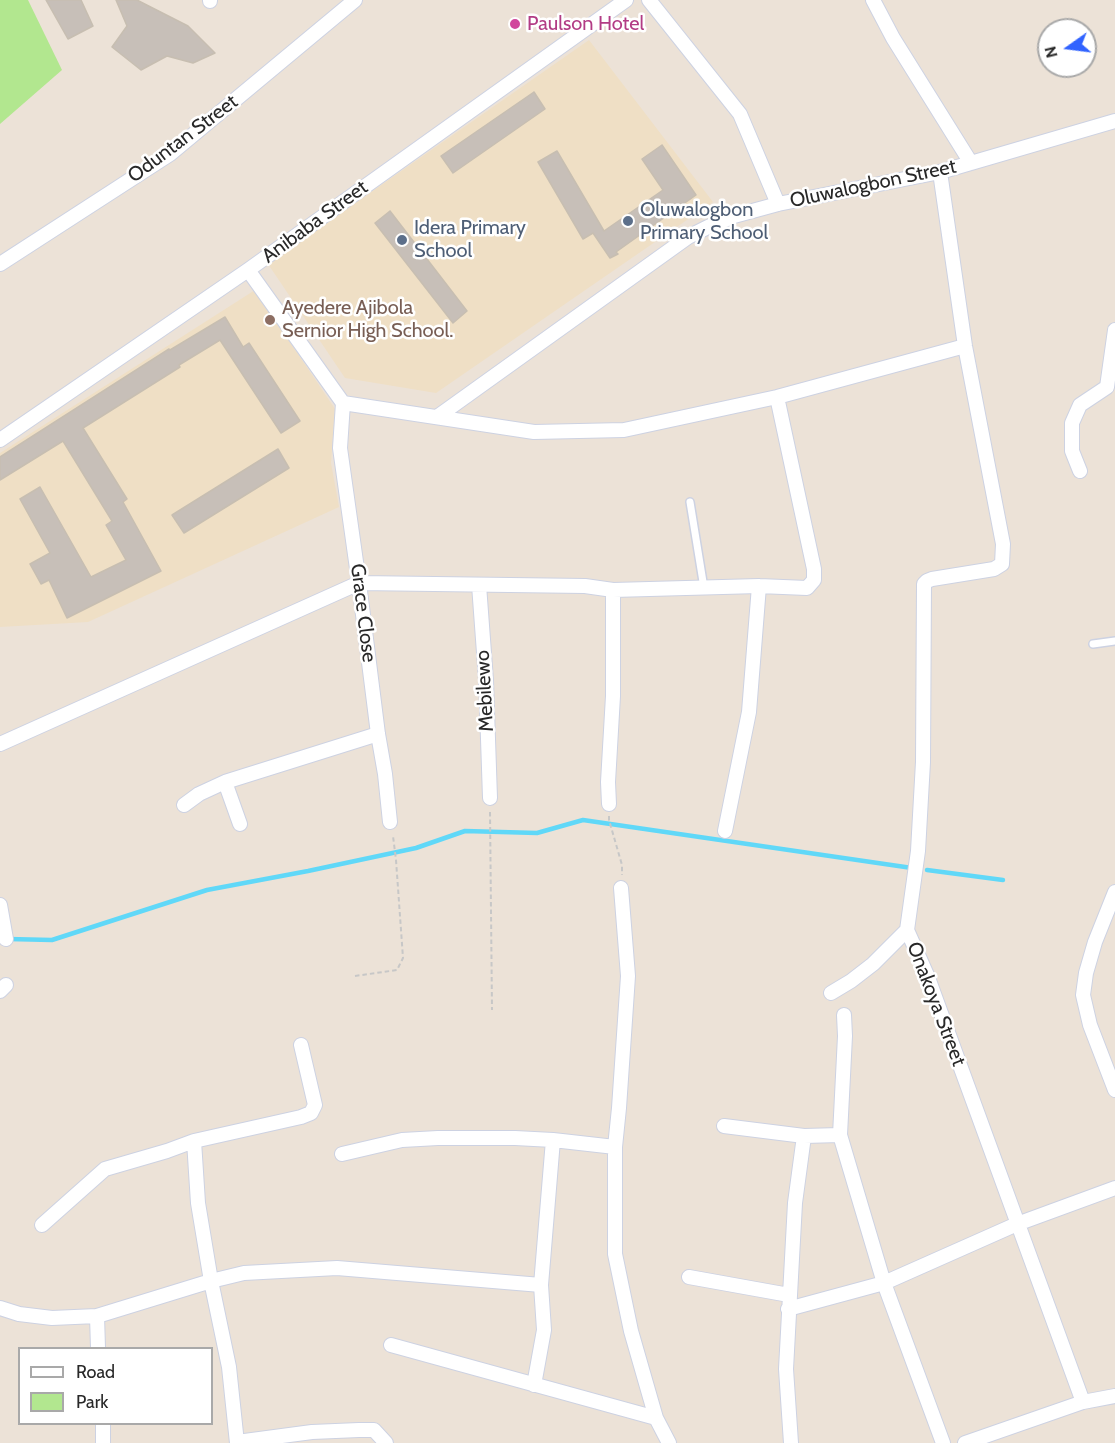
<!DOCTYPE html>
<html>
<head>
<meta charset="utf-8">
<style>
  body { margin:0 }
  #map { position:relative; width:1115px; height:1443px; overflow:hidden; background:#ece2d7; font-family:Cabin,sans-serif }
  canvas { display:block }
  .legend { position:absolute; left:18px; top:1347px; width:195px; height:78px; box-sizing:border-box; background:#fff; border:2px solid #a9a9a9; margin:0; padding:8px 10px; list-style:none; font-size:18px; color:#282828 }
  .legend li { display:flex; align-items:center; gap:12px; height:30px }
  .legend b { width:30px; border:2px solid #a9a9a9 }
  .north { position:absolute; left:1037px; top:18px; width:60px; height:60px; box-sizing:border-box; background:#fff; border:2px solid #a9a9a9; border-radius:50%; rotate:256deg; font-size:16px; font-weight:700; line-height:24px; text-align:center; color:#282828 }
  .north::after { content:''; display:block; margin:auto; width:21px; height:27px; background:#3163ff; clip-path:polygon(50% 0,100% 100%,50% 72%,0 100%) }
</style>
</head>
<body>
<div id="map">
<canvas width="1115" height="1443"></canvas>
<ul class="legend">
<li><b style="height:8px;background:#fff"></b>Road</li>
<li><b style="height:16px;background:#b2e78f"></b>Park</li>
</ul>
<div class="north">N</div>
</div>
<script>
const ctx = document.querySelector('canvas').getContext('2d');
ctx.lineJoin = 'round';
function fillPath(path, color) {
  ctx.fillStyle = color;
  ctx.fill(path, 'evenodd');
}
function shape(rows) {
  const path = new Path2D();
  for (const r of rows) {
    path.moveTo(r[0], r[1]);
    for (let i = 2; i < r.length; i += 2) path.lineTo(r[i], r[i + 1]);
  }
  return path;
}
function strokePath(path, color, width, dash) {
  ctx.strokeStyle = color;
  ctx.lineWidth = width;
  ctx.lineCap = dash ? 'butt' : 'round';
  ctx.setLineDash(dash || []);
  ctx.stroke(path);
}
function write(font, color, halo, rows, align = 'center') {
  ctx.font = font + ' Cabin,sans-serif';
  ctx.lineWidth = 5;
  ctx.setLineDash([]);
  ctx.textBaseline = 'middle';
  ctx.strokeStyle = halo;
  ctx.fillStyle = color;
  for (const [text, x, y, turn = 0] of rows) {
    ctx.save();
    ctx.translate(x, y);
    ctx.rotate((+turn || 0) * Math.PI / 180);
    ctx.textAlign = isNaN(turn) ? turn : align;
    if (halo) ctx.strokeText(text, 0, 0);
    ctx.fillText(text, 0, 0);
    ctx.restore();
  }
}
fillPath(shape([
  [589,40,713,202,436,393,345,378,268,264],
  [255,290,335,409,331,463,339,507,88,622,0,627,0,453]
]), '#efdfc5');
fillPath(shape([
  [0,0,28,0,62,70,0,124]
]), '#b2e78f');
strokePath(shape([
  [927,870,1003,880],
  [8,939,52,940,207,890,308,871,416,848,465,831,537,833,583,820,912,868]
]), '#60d8f8', 4.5);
const building = shape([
  [46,0,81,0,93,26,68,39,46,0],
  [116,0,137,0,188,26,215,53,193,63,167,56,141,70,112,47,127,26,116,0],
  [534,92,545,109,453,173,441,156,534,92],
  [662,145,696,195,616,252,618,254,610,258,593,233,583,239,538,162,557,151,604,231,663,190,642,159,662,145],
  [390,211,467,311,453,323,375,223,390,211],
  [225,317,243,347,249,343,300,421,281,433,220,340,179,365,180,367,83,428,127,499,123,502,161,571,67,618,49,580,41,584,30,564,50,553,20,499,40,487,91,577,126,560,106,525,112,521,63,441,0,480,0,457,169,349,170,350,225,317],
  [278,449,289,468,184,533,172,515,278,449]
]);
fillPath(building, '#c7bfb8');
strokePath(building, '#c7beb1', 1.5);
const lane = shape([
  [690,502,704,588],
  [1093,644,1115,641]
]);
const street = shape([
  [649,0,740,114,778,204],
  [873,0,893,38,971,163],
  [210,1,210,0],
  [940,172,965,346,1003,544,1002,564,994,569,932,579,927,581,924,584,923,762,918,851,907,930,927,975,1083,1402],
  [0,264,170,154,355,0],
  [248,270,343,403,534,432,624,430,777,397,965,346],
  [343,403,340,448,359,583,378,734,385,774,390,822],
  [437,417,688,237,708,227,734,216,778,204,940,172,1115,121],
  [0,440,248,270,626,0],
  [1080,471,1072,451,1072,423,1080,405,1107,387,1115,330],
  [479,585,486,680,490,798],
  [0,744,359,583,585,586,613,590,759,586,807,588,814,580,814,569,777,397],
  [609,804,608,782,613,696,613,590],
  [184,805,199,794,225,782],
  [240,824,225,782,378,734],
  [725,831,749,712,759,586],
  [621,888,628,976,619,1108,615,1147,615,1254,631,1331,656,1418,669,1443],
  [1115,892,1095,942,1086,973,1083,995,1090,1025,1115,1090],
  [0,905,6,939],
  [0,991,6,985],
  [831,993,851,981,873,964,907,930],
  [844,1015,845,1036,840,1135,884,1283,943,1443],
  [724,1126,804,1136],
  [194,1141,301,1117,311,1113,315,1105,301,1045],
  [342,1154,402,1140,438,1138,515,1138,553,1140,615,1147],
  [42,1225,105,1169,167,1151,194,1141,198,1203,211,1281,229,1367,237,1443],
  [689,1277,789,1295],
  [0,1308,19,1314,52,1318,97,1316,211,1281,244,1273,337,1268,541,1285],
  [788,1309,884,1283,1017,1224,1115,1188],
  [97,1316,98,1348],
  [391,1345,656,1418],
  [534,1385,544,1330,541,1285,553,1140],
  [103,1424,103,1443],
  [237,1442,312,1432,359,1430,374,1430,386,1443],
  [791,1443,786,1369,795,1203,804,1136,840,1135],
  [965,1443,1083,1402,1115,1396]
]);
strokePath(lane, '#cdd2e2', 10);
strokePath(street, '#cdd2e2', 16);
strokePath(shape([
  [490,812,492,1010],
  [609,816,609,820,622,865,622,875],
  [355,976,397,970,403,958,396,860,393,836]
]), '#c7c7c7', 2, [4.5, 3]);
strokePath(lane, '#fff', 7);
strokePath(street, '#fff', 14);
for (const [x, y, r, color] of [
  [515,24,6,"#d1479c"],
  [628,221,6,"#5c6f8a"],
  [402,240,6,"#5c6f8a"],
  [270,320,6,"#8d6e63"]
]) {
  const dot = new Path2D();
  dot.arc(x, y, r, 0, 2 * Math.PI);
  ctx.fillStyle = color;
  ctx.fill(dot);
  strokePath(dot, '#fff', 2);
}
write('20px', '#b23c85', '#fff', [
  ["Paulson Hotel",527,24]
], 'left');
write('20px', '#282828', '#fff', [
  ["Oduntan Street",183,139,-37],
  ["Oluwalogbon Street",873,184,-12],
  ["Anibaba Street",315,222,-36],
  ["Grace Close",363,613,83],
  ["Mebilewo",485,691,-93],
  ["Onakoya Street",936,1004,69]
]);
write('20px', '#4e5e75', '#fff', [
  ["Oluwalogbon",640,210],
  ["Primary School",640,233],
  ["Idera Primary",414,228],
  ["School",414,251]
], 'left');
write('20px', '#785e54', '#fff', [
  ["Ayedere Ajibola",282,308],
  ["Sernior High School.",282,331]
], 'left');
</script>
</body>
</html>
